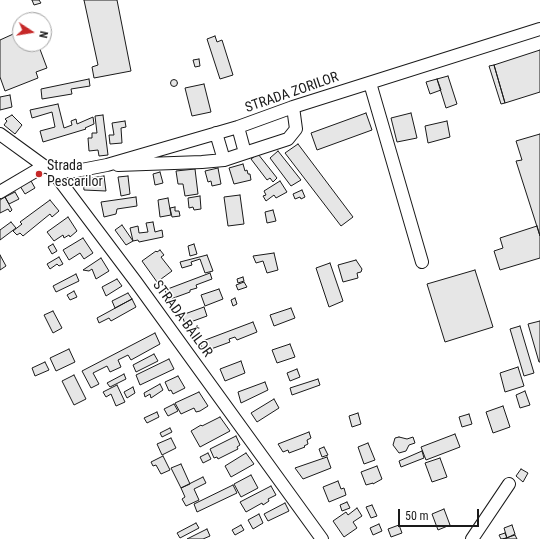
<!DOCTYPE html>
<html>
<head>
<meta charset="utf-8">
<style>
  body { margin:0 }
  #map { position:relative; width:540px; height:539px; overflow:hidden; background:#fff; font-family:"Roboto Condensed",sans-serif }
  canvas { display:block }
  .north { position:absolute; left:12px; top:12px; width:40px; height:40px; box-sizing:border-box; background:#fff; border:1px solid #a3a3a3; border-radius:50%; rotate:102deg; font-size:11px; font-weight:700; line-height:16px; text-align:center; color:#1a1a1a }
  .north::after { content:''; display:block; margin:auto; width:14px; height:18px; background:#c62828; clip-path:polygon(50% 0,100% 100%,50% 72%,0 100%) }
  .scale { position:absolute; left:398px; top:509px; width:81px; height:18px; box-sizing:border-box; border:2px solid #1a1a1a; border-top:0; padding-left:5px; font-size:12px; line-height:14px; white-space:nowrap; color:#1a1a1a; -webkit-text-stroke:3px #fff; paint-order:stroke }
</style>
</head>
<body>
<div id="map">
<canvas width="540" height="539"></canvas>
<div class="north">N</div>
<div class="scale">50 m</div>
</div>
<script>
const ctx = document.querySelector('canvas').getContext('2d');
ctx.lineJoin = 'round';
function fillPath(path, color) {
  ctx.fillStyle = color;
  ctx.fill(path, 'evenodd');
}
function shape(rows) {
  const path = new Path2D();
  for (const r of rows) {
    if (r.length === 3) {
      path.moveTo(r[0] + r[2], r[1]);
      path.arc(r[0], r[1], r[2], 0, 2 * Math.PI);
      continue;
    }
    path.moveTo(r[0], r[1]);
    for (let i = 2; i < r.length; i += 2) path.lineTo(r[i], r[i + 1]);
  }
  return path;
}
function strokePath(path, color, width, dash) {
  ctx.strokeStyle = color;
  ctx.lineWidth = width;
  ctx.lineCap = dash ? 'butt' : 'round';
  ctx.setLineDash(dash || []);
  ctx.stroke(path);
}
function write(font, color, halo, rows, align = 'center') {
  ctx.font = font + ' "Roboto Condensed",sans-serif';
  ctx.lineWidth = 3;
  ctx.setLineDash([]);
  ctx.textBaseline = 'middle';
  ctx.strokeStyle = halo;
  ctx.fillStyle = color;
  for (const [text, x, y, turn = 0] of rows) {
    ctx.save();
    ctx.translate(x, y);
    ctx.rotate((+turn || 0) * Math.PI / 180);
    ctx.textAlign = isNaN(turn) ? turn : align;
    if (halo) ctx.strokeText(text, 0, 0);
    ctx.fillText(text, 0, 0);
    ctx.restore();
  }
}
const building = shape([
  [32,0,39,0,41,3,34,5,32,0],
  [84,0,117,0,131,71,94,78,92,67,98,65,84,0],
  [20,31,20,44,38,44,47,68,36,72,38,78,5,91,0,77,0,40,20,31],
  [215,36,217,42,222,40,233,75,220,79,207,39,215,36],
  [540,50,540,92,505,103,494,65,540,50],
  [199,59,200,66,195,67,193,60,199,59],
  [494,65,505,103,501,104,489,66,494,65],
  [448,76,457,104,446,108,437,79,448,76],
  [89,79,90,86,71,89,72,94,42,99,41,89,89,79],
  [437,79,441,90,430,94,426,82,437,79],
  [174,83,3.5],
  [204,84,211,112,192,116,185,88,204,84],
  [10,95,12,107,0,110,0,97,10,95],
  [58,104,64,128,72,125,71,121,76,119,77,124,93,117,94,124,85,128,86,129,43,142,40,131,55,127,52,112,32,118,30,110,58,104],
  [366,113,372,130,317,150,311,133,366,113],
  [411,113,417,138,397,142,391,118,411,113],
  [12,115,22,125,15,134,4,125,7,121,5,119,12,115],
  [103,115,108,155,99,156,98,150,89,151,88,138,92,138,92,133,97,133,95,116,103,115],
  [125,121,126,127,121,128,122,143,110,144,109,135,114,135,112,123,125,121],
  [447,121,450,137,428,143,425,126,447,121],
  [540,134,540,236,516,161,522,160,516,141,540,134],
  [298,144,353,217,341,226,285,153,298,144],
  [278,151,301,180,291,186,270,158,278,151],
  [258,154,277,178,273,182,270,178,267,180,251,159,258,154],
  [243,164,245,171,247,170,248,174,250,174,251,180,234,184,229,168,243,164],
  [218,168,221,184,212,186,211,181,208,182,205,171,218,168],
  [195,169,198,194,185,196,183,184,178,184,176,171,195,169],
  [160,172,163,183,155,185,153,174,160,172],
  [104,176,106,191,84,190,83,182,90,181,90,178,104,176],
  [128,176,130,194,121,196,118,177,128,176],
  [31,181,35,188,25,194,20,186,31,181],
  [280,181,287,192,276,198,274,195,266,201,263,196,266,195,264,191,280,181],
  [302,190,305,197,301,199,300,197,295,199,293,194,302,190],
  [15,192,19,199,9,204,5,197,15,192],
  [240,195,244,224,228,226,224,197,240,195],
  [200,196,201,209,194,210,193,207,189,208,188,198,200,196],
  [5,197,12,210,10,212,8,209,0,213,0,200,5,197],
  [136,197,137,206,117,209,116,214,104,217,101,202,136,197],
  [168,198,171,215,160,217,158,200,168,198],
  [50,200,59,211,52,217,50,214,23,236,20,233,17,235,13,231,22,224,20,222,50,200],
  [175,207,175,211,179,211,180,216,172,217,170,208,175,207],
  [273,210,276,221,267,223,265,212,273,210],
  [68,217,77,231,70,237,69,235,64,238,63,235,54,241,47,232,68,217],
  [11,222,16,228,0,240,0,230,11,222],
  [153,222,155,232,162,230,163,237,139,242,138,240,133,241,130,228,138,226,139,233,148,232,146,223,153,222],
  [122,225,133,241,126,245,115,230,122,225],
  [537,226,540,236,540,258,500,270,494,251,503,248,500,238,537,226],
  [83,238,93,253,84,259,80,253,69,260,63,250,83,238],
  [53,244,57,251,52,254,48,247,53,244],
  [194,244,197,254,190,256,188,246,194,244],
  [160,250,164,255,161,257,172,271,157,282,142,261,156,251,157,252,160,250],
  [274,253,278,270,267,273,263,261,256,263,253,256,274,253],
  [0,255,6,266,0,270,0,255],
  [207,255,213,271,205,273,200,259,191,262,192,265,182,268,180,262,207,255],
  [59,257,63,264,59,266,57,264,50,269,47,264,59,257],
  [101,258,109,271,96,279,92,269,89,271,83,270,101,258],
  [356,260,362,269,361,272,357,273,358,278,343,282,338,265,356,260],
  [330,263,343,301,329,307,316,268,330,263],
  [475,270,493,327,445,342,427,284,475,270],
  [210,273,212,279,196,285,197,288,190,290,190,292,168,300,165,290,210,273],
  [76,274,79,281,56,292,53,286,76,274],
  [243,277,244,281,238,283,237,279,243,277],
  [117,279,122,286,106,296,102,287,117,279],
  [244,282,247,287,238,290,236,285,244,282],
  [219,289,223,299,205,306,201,295,219,289],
  [74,291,77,297,70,300,67,295,74,291],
  [128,293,132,299,115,308,112,301,128,293],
  [235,298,237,304,233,306,231,300,235,298],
  [132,299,136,307,111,321,109,318,99,323,97,318,132,299],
  [204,307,207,316,185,324,182,315,204,307],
  [291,308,295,318,274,326,270,315,291,308],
  [53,311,62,328,53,333,44,315,53,311],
  [540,321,540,362,539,362,528,324,540,321],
  [253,322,257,332,237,340,235,337,229,339,230,342,211,349,210,346,203,349,200,342,253,322],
  [520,326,534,373,524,376,510,329,520,326],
  [155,333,160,344,131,360,128,355,118,360,121,367,110,372,107,366,93,373,99,384,91,388,82,371,155,333],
  [290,344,295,357,277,363,272,350,290,344],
  [69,349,75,362,56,371,50,358,69,349],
  [154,354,158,361,136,372,133,365,154,354],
  [169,359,174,369,140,385,136,375,169,359],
  [241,361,245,373,225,381,220,369,241,361],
  [45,362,49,370,35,376,32,368,45,362],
  [518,367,524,386,505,392,500,373,518,367],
  [297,369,300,377,290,381,287,373,297,369],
  [124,374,126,379,110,387,107,383,124,374],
  [74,375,86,399,74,405,62,381,74,375],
  [178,376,185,388,173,394,171,390,169,391,165,382,178,376],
  [318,379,320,385,292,395,290,388,318,379],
  [265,382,268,390,241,403,238,392,265,382],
  [160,384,163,390,151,398,150,394,145,397,144,393,160,384],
  [117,385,125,402,116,406,111,394,106,397,103,392,117,385],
  [133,387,135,393,127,398,124,392,133,387],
  [525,391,530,405,520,408,516,395,525,391],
  [199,392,208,406,200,411,196,412,194,408,181,414,175,403,199,392],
  [274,399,279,408,257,422,251,413,274,399],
  [174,404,178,411,168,416,164,409,174,404],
  [503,406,510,427,493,433,486,412,503,406],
  [157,412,159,417,147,423,144,418,157,412],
  [358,413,361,424,352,427,349,416,358,413],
  [469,414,472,424,462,427,459,417,469,414],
  [220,417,230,431,200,447,191,431,201,425,202,426,220,417],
  [170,428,172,432,162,437,160,433,170,428],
  [309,432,311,438,307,440,308,444,304,446,305,447,289,453,288,450,283,452,278,444,309,432],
  [455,434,460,447,426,460,421,447,455,434],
  [236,436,240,445,237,447,238,449,218,459,217,457,214,458,210,449,236,436],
  [399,437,407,439,413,437,415,443,409,445,406,451,399,453,393,445,395,438,399,437],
  [171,438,176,448,162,455,157,444,171,438],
  [368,443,375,460,364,464,358,447,368,443],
  [324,447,328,455,322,457,319,449,324,447],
  [422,451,424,458,401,467,399,461,422,451],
  [208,453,211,459,203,463,200,457,208,453],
  [246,453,254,464,231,477,225,466,246,453],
  [163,456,170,470,161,474,156,465,153,466,151,462,163,456],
  [327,457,331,468,303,479,295,468,327,457],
  [440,458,447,477,432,482,425,463,440,458],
  [181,464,190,484,181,488,171,468,181,464],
  [377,466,382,479,373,484,373,483,366,485,361,472,377,466],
  [521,469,528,473,523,482,516,476,521,469],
  [251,475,258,488,241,497,234,484,251,475],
  [203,477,206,483,194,489,199,500,186,506,182,499,185,497,181,488,203,477],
  [338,481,341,489,344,488,346,495,329,502,323,487,338,481],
  [233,485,237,493,197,512,194,504,233,485],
  [271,486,276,495,268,499,269,501,263,505,262,503,246,512,240,502,271,486],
  [347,502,350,508,342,511,340,505,347,502],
  [285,503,289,511,268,521,264,514,285,503],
  [372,505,377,516,371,518,366,507,372,505],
  [357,508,362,516,353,522,357,528,344,537,333,521,346,512,348,515,357,508],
  [444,509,450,525,438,530,432,514,444,509],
  [259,514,263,523,253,529,248,520,259,514],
  [196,523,199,528,180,538,177,533,196,523],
  [379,524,382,531,373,535,370,528,379,524],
  [241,525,244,530,235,535,232,530,241,525],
  [399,525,402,533,391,537,388,529,399,525],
  [512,525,515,534,507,538,504,528,512,525],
  [207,529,210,536,203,539,187,539,207,529],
  [505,533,507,538,501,539,499,535,505,533],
  [515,535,517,539,503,539,515,535]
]);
fillPath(building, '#e6e6e6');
strokePath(building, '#1a1a1a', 1);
const minor = shape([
  [370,83,422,262],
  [238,127,245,153],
  [216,133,224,160],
  [0,134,44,166,59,171,76,171,107,165,238,127,293,107,540,29],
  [118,165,202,162,224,160,245,153,288,139,296,129,293,107],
  [51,169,136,282,322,539],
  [0,192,44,166],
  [472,539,509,484]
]);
strokePath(minor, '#1a1a1a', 14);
strokePath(minor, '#fff', 12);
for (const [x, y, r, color] of [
  [39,174,4,"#c62828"]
]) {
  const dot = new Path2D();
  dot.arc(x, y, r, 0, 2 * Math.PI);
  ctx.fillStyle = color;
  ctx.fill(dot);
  strokePath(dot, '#fff', 1.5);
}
write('14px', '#1a1a1a', '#fff', [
  ["STRADA ZORILOR",292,93,-19],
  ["STRADA BĂILOR",182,319,54]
]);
write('14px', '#1a1a1a', '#fff', [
  ["Strada",47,166],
  ["Pescarilor",47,182]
], 'left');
</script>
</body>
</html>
